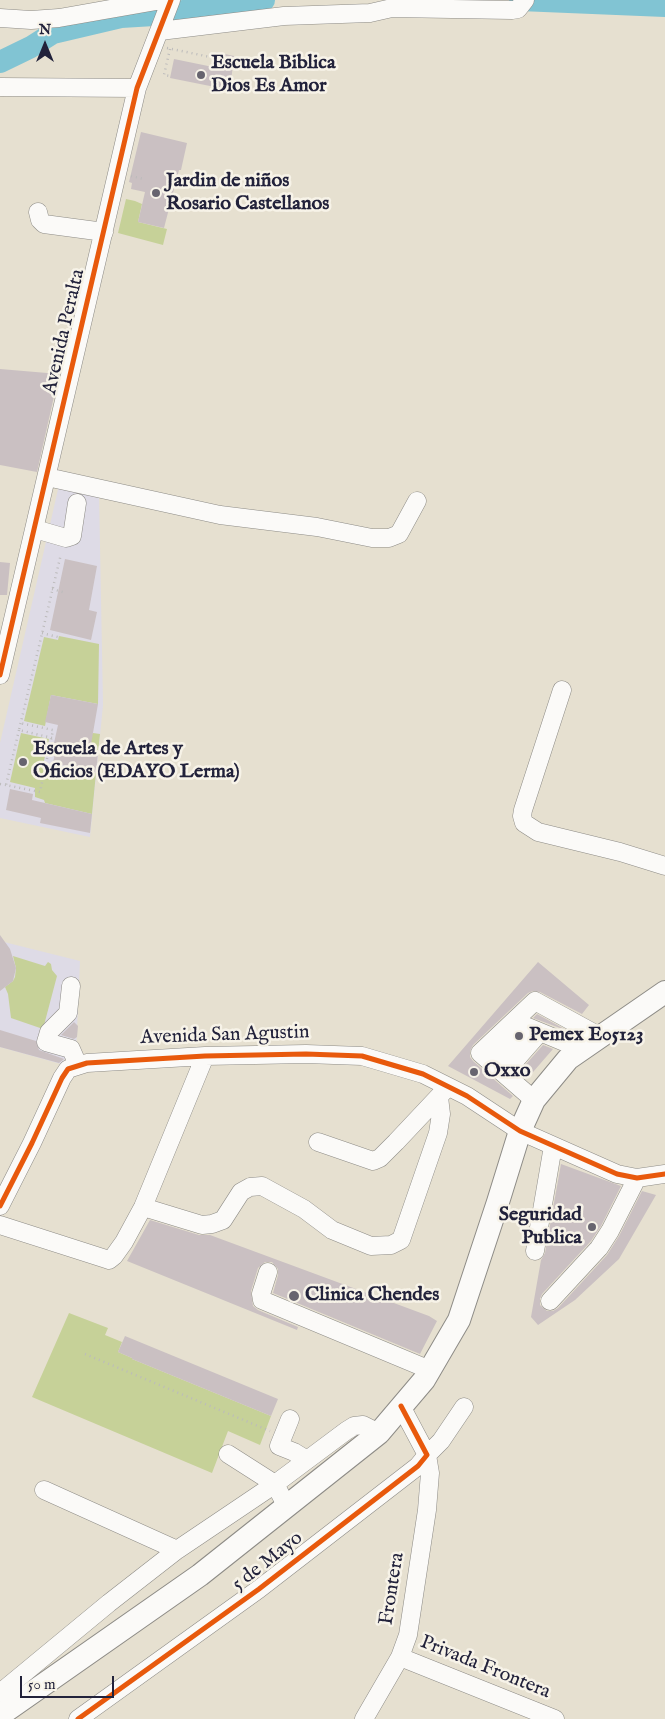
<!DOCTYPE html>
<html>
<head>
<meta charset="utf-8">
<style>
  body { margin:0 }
  #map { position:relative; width:665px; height:1719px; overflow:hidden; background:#e6e0d0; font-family:"IM FELL English",serif }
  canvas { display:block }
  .north { position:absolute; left:20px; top:20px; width:50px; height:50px; -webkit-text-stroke:4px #f7f3e8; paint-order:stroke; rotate:0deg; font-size:14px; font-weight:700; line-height:20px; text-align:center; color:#22223b }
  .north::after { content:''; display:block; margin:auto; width:18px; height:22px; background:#22223b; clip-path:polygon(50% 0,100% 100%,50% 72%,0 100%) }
  .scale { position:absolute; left:20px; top:1676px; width:94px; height:22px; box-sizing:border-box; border:2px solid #22223b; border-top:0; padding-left:6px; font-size:15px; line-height:18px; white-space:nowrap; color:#22223b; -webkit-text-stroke:4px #f7f3e8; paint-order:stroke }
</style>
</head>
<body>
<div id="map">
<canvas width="665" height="1719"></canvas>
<div class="north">N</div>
<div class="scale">50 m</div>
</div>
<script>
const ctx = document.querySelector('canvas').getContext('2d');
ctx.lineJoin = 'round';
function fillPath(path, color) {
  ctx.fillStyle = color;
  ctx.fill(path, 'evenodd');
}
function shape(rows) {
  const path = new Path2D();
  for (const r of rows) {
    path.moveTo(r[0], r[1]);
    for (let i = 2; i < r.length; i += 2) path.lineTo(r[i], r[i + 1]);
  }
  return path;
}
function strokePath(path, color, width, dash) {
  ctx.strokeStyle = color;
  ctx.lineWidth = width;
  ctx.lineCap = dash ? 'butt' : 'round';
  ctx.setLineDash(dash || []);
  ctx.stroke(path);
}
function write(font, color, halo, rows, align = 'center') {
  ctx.font = font + ' "IM FELL English",serif';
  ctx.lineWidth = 5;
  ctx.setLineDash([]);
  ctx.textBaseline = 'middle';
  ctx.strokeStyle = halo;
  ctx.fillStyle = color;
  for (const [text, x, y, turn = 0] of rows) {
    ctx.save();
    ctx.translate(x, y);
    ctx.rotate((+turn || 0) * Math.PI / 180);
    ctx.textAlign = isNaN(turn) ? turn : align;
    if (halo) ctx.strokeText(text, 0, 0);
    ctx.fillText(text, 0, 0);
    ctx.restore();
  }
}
fillPath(shape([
  [59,485,99,492,103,705,90,837,0,818,0,743],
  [0,941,80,961,76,1052,71,1052,61,1064,0,1047]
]), '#dedbe6');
fillPath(shape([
  [126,199,135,201,142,204,138,222,167,229,163,245,118,233],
  [59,636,99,644,98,704,51,695,45,726,24,721,44,637,58,640],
  [21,733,49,739,43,765,78,773,79,769,96,773,92,814,45,803,44,800,35,797,35,788,10,782],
  [93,733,100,734,98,752,77,747],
  [13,956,45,966,48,962,51,964,52,970,57,976,43,1029,11,1018,8,994,5,987,13,981,15,977,16,968],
  [69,1313,108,1328,105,1335,122,1342,118,1352,132,1358,132,1359,271,1416,260,1445,228,1431,212,1473,32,1397]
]), '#c6d198');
strokePath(shape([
  [520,0,665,6],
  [0,62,31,47,53,33,121,17,154,15,264,0]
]), '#81c4d3', 22);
fillPath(shape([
  [216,52,234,56,230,90,170,78,174,59,213,67],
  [141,132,187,143,181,170,179,170,164,228,138,222,145,192,131,189,132,183,129,182],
  [0,369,59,374,37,472,0,465],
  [65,559,97,566,89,610,97,612,91,640,50,630],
  [0,562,10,563,7,595,0,595],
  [51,695,98,704,90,750,98,752,96,773,53,763,57,743,54,743,58,725,45,722],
  [10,789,33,794,32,800,92,814,90,833,40,823,41,818,6,810],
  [0,935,10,949,16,968,13,981,0,991],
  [538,962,589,1005,582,1014,540,992,533,991,528,993,473,1045,470,1051,470,1057,473,1061,513,1096,510,1099,448,1066],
  [537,1014,568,1031,533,1018],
  [74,1022,78,1026,77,1037,74,1039,61,1035],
  [0,1030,36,1041,39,1050,64,1059,59,1063,0,1047],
  [543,1045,553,1049,527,1079,519,1072],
  [561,1164,621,1186,601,1226,591,1241,542,1294,540,1299,540,1305,547,1311,553,1311,558,1308,607,1255,619,1236,642,1191,656,1195,619,1259,575,1300,538,1325,531,1317,541,1260,545,1253],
  [150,1220,199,1235,210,1235,429,1316,437,1321,420,1354,273,1293,278,1275,278,1269,272,1262,265,1262,258,1268,251,1291,253,1306,258,1310,298,1327,297,1330,127,1261],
  [125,1336,278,1399,271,1416,132,1359,132,1358,118,1352]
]), '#cac0c2');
const minor = shape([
  [0,18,31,20,59,18,162,0],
  [160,31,284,16,370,13,392,8,512,10,518,9,525,0],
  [0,87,137,88],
  [38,212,40,220,44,224,104,232],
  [47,477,220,515,317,527,372,538,389,538,399,534,417,501],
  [35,529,66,538,72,536,77,503],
  [0,675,137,88,171,0],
  [562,690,523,810,522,816,524,823,538,832,620,852,665,866],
  [71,986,68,1013,49,1032,46,1042,71,1049,78,1065],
  [492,1064,528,1027,581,1049],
  [504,1073,540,1032],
  [534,1100,480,1053,535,1001,599,1036],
  [318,1142,373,1161,380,1158,396,1142,444,1091],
  [0,1206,32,1143,62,1078,68,1069,87,1063,205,1056,306,1054,362,1056,423,1074,467,1096,520,1131,617,1174,637,1178,665,1174],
  [143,1207,202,1225,212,1224,223,1220,241,1192,250,1187,262,1186,304,1209,332,1230,371,1246,391,1245,401,1240,438,1133,441,1114,439,1097],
  [0,1225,106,1259,109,1260,114,1256,124,1242,143,1207,205,1056],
  [535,1251,553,1146],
  [268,1272,261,1294,262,1300,430,1370],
  [550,1301,599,1248,610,1231,637,1178],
  [290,1419,279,1446,294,1452,307,1460],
  [228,1454,275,1484,287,1507],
  [44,1490,177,1550],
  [400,1657,555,1719],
  [0,1693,109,1603,177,1550,275,1484,346,1431,354,1426,363,1425,379,1433],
  [78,1719,259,1589,418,1466,427,1455,401,1406],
  [364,1719,400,1657,408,1635,427,1510,430,1473,427,1455,441,1441,464,1407]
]);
const major = shape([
  [0,1715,200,1575,379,1433,424,1380,459,1320,498,1202,520,1131,534,1100,568,1059,665,992]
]);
strokePath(minor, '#8d8b86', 19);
strokePath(major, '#8d8b86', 24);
strokePath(shape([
  [167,48,215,58],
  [170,49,164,75,170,76],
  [131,176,144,179],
  [52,589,66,593],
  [42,633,58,637],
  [19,730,6,785,40,792,53,730,20,723],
  [52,738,19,730,61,554],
  [0,784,6,785],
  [85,1354,270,1431]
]), '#bcbbbb', 2.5, [1, 4]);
strokePath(minor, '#fbfaf8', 18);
strokePath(major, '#fbfaf8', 22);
strokePath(shape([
  [0,675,137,88,171,0],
  [0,1206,32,1143,62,1078,68,1069,87,1063,205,1056,306,1054,362,1056,423,1074,467,1096,520,1131,617,1174,637,1178,665,1174],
  [78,1719,259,1589,418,1466,427,1455,401,1406]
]), '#e8590c', 5);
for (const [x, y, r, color] of [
  [201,75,5,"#67646f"],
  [156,193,5,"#67646f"],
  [23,762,5,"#67646f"],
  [519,1036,5,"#67646f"],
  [474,1072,5,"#67646f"],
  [592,1227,5,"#67646f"],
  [294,1296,6,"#67646f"]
]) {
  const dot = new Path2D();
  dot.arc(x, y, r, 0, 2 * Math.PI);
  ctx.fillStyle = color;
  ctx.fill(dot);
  strokePath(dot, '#f7f3e8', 2);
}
write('bold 20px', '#22223b', '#f7f3e8', [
  ["Escuela Biblica",211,64],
  ["Dios Es Amor",211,87],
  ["Jardin de niños",166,182],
  ["Rosario Castellanos",166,205],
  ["Escuela de Artes y",33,750],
  ["Oficios (EDAYO Lerma)",33,773],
  ["Pemex E05123",529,1036],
  ["Oxxo",484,1072],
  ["Seguridad",582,1216,"right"],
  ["Publica",582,1239,"right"],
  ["Clinica Chendes",305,1296]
], 'left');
write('20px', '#22223b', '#f7f3e8', [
  ["Avenida Peralta",65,332,-77],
  ["Avenida San Agustin",225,1036,-2],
  ["5 de Mayo",268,1562,-38],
  ["Frontera",393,1589,-81],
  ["Privada Frontera",485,1668,22]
]);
</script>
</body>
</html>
